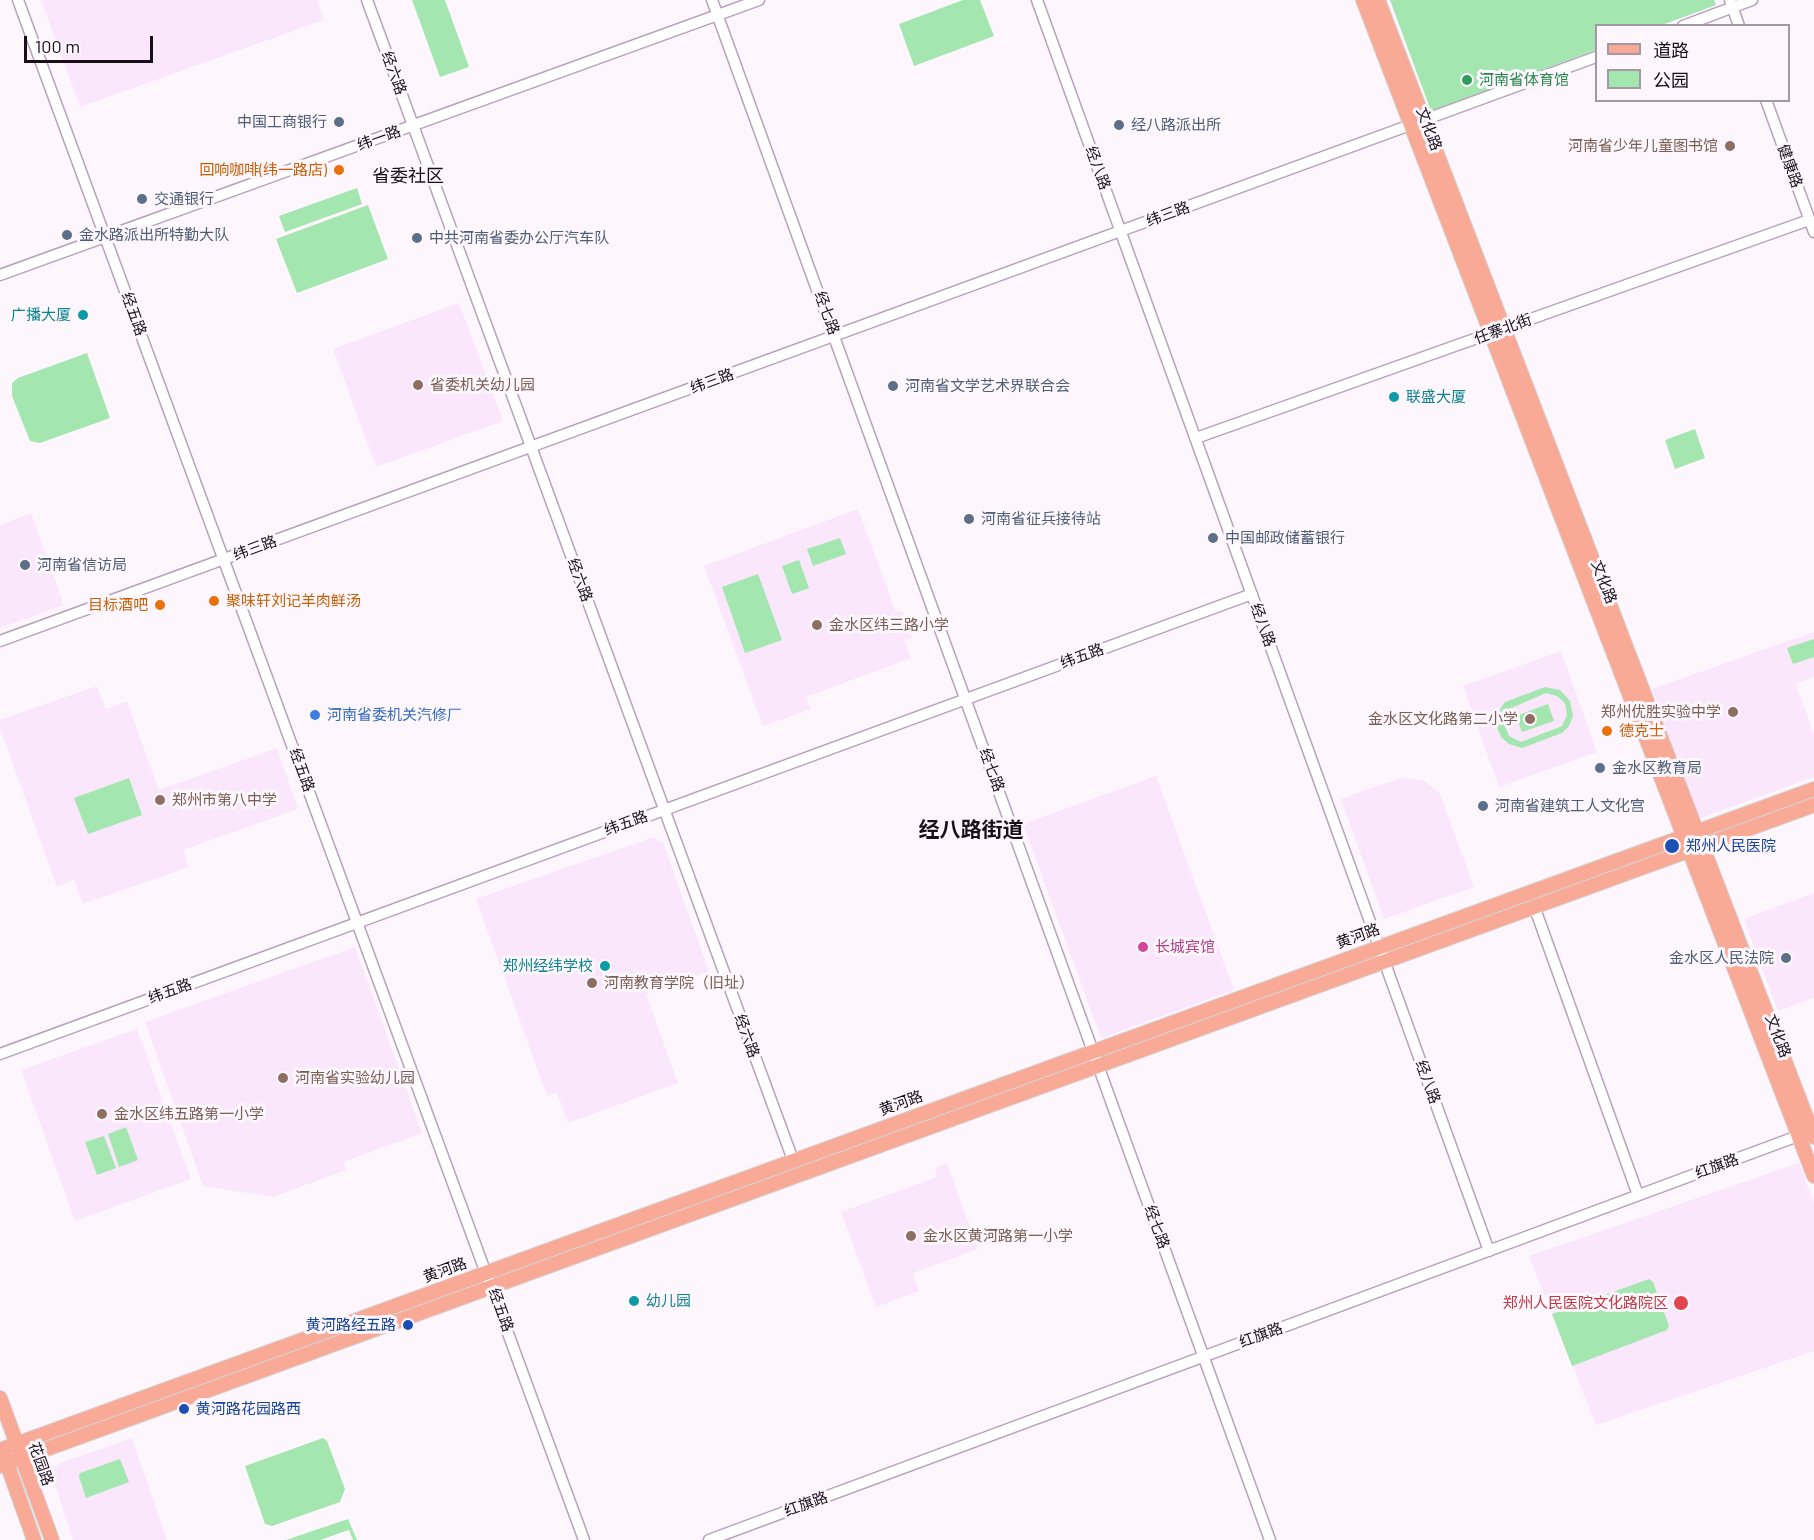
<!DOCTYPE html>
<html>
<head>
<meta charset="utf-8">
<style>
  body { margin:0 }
  #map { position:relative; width:1814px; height:1540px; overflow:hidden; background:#fdf7fd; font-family:Barlow,"Noto Sans SC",sans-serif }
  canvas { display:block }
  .legend { position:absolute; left:1595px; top:24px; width:195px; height:78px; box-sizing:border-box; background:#fdf7fd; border:2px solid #a19aa2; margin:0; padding:8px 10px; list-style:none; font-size:18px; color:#180f19 }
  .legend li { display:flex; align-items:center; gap:12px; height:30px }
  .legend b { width:30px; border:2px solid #a19aa2 }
  .scale { position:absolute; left:24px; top:36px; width:129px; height:27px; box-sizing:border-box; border:3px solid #180f19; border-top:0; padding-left:8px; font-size:18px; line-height:21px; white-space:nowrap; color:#180f19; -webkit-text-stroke:4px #fdf7fd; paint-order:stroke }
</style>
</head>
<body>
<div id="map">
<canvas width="1814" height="1540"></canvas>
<ul class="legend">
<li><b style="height:8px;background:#f9aa97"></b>道路</li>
<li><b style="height:16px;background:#a3e6af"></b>公园</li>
</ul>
<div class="scale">100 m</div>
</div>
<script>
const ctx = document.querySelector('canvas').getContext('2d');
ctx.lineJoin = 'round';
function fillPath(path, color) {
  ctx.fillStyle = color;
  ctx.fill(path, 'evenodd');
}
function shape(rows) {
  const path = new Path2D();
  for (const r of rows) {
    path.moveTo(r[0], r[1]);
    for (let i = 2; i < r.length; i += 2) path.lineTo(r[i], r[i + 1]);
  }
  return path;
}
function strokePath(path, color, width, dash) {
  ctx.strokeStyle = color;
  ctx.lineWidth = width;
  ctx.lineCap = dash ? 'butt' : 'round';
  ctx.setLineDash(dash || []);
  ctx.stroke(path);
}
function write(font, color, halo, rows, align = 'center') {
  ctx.font = font + ' Barlow,"Noto Sans SC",sans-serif';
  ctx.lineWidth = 6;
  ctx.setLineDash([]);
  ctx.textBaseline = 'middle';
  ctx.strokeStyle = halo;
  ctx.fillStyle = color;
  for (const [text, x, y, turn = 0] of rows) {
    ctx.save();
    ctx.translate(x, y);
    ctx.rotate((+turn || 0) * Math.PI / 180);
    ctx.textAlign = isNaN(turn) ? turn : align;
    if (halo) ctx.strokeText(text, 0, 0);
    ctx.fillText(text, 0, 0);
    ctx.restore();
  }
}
fillPath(shape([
  [41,0,317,0,324,20,80,107],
  [459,303,503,421,376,467,333,349],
  [858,509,896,612,902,611,912,638,904,641,911,658,806,697,811,709,763,726,704,566],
  [31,513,64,605,0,628,0,525],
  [1814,632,1814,677,1796,684,1814,735,1814,777,1698,819,1652,689],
  [1561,651,1597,752,1499,787,1463,686],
  [97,686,106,709,127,701,159,790,277,748,298,809,183,850,189,867,83,904,74,880,57,887,0,728,0,720],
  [1156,776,1234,990,1101,1038,1023,824],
  [1400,778,1423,780,1440,794,1474,887,1384,919,1341,799],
  [654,837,663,843,709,971,646,994,678,1083,568,1123,557,1093,547,1096,476,899],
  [1814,893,1814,998,1778,1011,1744,919],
  [355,947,422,1133,343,1162,346,1170,273,1197,203,1186,145,1022],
  [137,1029,191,1179,75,1221,21,1070],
  [947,1163,978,1249,913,1273,919,1291,876,1307,841,1212,937,1177,935,1168],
  [1799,1163,1814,1203,1814,1351,1596,1425,1529,1256],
  [132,1438,167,1540,73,1540,51,1472,60,1463]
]), '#fae7fc');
fillPath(shape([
  [412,0,445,0,469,67,440,77],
  [963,0,980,0,994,36,914,66,899,24],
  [1390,0,1714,0,1716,5,1662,25,1596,26,1596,50,1431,111],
  [357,188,362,204,285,232,279,216],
  [368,205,388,259,297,293,276,239],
  [87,353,110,418,40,443,30,441,12,396,12,383,18,378],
  [1695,429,1705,458,1675,469,1665,440],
  [840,538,846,554,813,566,807,549],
  [799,560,809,588,792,594,782,566],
  [758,574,782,640,745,653,722,587],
  [1814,639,1814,657,1793,664,1787,648],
  [1545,687,1560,690,1570,701,1573,716,1569,726,1562,733,1522,748,1509,744,1501,737,1497,727,1497,716,1502,706,1505,702],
  [1546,693,1557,696,1565,703,1567,715,1562,726,1521,742,1509,736,1503,721,1507,710],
  [1548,704,1554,721,1522,732,1516,716],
  [129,778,142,815,88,834,74,798],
  [126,1127,138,1160,119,1167,108,1134],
  [104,1136,116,1168,97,1175,85,1142],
  [1649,1279,1653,1282,1669,1326,1667,1330,1572,1366,1552,1314],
  [323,1438,327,1441,345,1489,340,1502,272,1526,265,1524,245,1466],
  [120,1459,129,1482,86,1498,79,1477,80,1473],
  [348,1519,357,1540,353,1540,349,1530,320,1540,286,1540]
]), '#a3e6af');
const minor = shape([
  [18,0,584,1540],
  [367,0,793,1160],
  [712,0,1270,1540],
  [1037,0,1489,1251],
  [1730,0,1739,26],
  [1683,26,1752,0],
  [1766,100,1814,232],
  [0,275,759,0],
  [1196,438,1809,220],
  [0,641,1596,57],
  [1534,906,1638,1195],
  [0,1054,1252,594],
  [709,1540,1806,1133]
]);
const major = shape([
  [1363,0,1814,1176],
  [1378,0,1814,1137],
  [0,1398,52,1540],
  [0,1450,1814,789],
  [4,1455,34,1540],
  [0,1466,1814,805]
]);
strokePath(minor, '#b8a0bb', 13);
strokePath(major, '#d5d4d6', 16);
strokePath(minor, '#fff', 10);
strokePath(major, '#f9aa97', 14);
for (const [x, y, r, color] of [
  [1467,80,6,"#2e9e5b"],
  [339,122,6,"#5c6f8a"],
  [1119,125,6,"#5c6f8a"],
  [1730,146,6,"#8d6e63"],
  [339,170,6,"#e8710a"],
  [142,199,6,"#5c6f8a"],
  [67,235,6,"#5c6f8a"],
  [417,238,6,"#5c6f8a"],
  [83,315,6,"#0f9aa8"],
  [418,385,6,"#8d6e63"],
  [893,386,6,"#5c6f8a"],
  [1394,397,6,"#0f9aa8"],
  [969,519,6,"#5c6f8a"],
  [1213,538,6,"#5c6f8a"],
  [25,565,6,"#5c6f8a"],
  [214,601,6,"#e8710a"],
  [160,605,6,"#e8710a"],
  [817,625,6,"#8d6e63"],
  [1733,712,6,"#8d6e63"],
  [315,715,6,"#3f7fe0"],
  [1530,719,6,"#8d6e63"],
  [1607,731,6,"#e8710a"],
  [1600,768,6,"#5c6f8a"],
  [160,800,6,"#8d6e63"],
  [1483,806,6,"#5c6f8a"],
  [1672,846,8,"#1a4fb4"],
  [1143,947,6,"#d1479c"],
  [1786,958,6,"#5c6f8a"],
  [605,966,6,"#0f9aa8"],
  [592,983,6,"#8d6e63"],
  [283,1078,6,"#8d6e63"],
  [102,1114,6,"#8d6e63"],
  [911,1236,6,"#8d6e63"],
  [634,1301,6,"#0f9aa8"],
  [1681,1303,8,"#e0444e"],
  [408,1325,6,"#1a4fb4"],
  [184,1409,6,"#1a4fb4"]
]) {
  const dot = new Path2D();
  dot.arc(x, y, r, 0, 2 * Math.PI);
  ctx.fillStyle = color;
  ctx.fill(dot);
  strokePath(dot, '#fdf7fd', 2);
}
write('15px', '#180f19', '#fdf7fd', [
  ["经六路",394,73,70],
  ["文化路",1429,129,69],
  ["纬一路",379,138,-20],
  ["健康路",1790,166,70],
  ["经八路",1098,168,70],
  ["纬三路",1168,214,-20],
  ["经七路",827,313,70],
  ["经五路",134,314,70],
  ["任寨北街",1503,329,-20],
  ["纬三路",712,381,-20],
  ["纬三路",255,548,-20],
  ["经六路",580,580,70],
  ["文化路",1604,582,69],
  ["经八路",1263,625,70],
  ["纬五路",1082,656,-20],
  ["经五路",302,770,70],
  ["经七路",992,770,70],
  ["纬五路",626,823,-20],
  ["黄河路",1358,936,-20],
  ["纬五路",170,991,-20],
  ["经六路",747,1036,70],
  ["文化路",1778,1036,69],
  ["经八路",1428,1082,70],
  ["黄河路",901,1103,-20],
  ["红旗路",1717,1166,-20],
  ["经七路",1157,1227,70],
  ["黄河路",445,1270,-20],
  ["经五路",501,1310,70],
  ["红旗路",1261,1335,-20],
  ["花园路",41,1464,70],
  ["红旗路",806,1504,-20]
]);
write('15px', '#27864d', '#fdf7fd', [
  ["河南省体育馆",1479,80]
], 'left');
write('15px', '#4e5e75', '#fdf7fd', [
  ["中国工商银行",327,122,"right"],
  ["经八路派出所",1131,125],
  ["交通银行",154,199],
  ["金水路派出所特勤大队",79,235],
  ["中共河南省委办公厅汽车队",429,238],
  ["河南省文学艺术界联合会",905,386],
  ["河南省征兵接待站",981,519],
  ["中国邮政储蓄银行",1225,538],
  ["河南省信访局",37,565],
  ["金水区教育局",1612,768],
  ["河南省建筑工人文化宫",1495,806],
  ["金水区人民法院",1774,958,"right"]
], 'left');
write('15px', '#785e54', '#fdf7fd', [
  ["河南省少年儿童图书馆",1718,146,"right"],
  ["省委机关幼儿园",430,385],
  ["金水区纬三路小学",829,625],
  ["郑州优胜实验中学",1721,712,"right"],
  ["金水区文化路第二小学",1518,719,"right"],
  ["郑州市第八中学",172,800],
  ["河南教育学院（旧址）",604,983],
  ["河南省实验幼儿园",295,1078],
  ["金水区纬五路第一小学",114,1114],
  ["金水区黄河路第一小学",923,1236]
], 'left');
write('15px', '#c56008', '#fdf7fd', [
  ["回响咖啡(纬一路店)",327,170],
  ["聚味轩刘记羊肉鲜汤",226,601,"left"],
  ["目标酒吧",148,605],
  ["德克士",1619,731,"left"]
], 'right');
write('15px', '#0d838f', '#fdf7fd', [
  ["广播大厦",71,315],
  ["联盛大厦",1406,397,"left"],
  ["郑州经纬学校",593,966],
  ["幼儿园",646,1301,"left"]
], 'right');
write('15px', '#366cbe', '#fdf7fd', [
  ["河南省委机关汽修厂",327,715]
], 'left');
write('15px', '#164399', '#fdf7fd', [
  ["郑州人民医院",1686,846],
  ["黄河路经五路",396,1325,"right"],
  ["黄河路花园路西",196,1409]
], 'left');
write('15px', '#b23c85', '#fdf7fd', [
  ["长城宾馆",1155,947]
], 'left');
write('15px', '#be3a42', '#fdf7fd', [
  ["郑州人民医院文化路院区",1668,1303]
], 'right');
write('18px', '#180f19', '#fdf7fd', [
  ["省委社区",408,176]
]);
write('bold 21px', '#180f19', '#fdf7fd', [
  ["经八路街道",971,830]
]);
</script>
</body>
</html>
